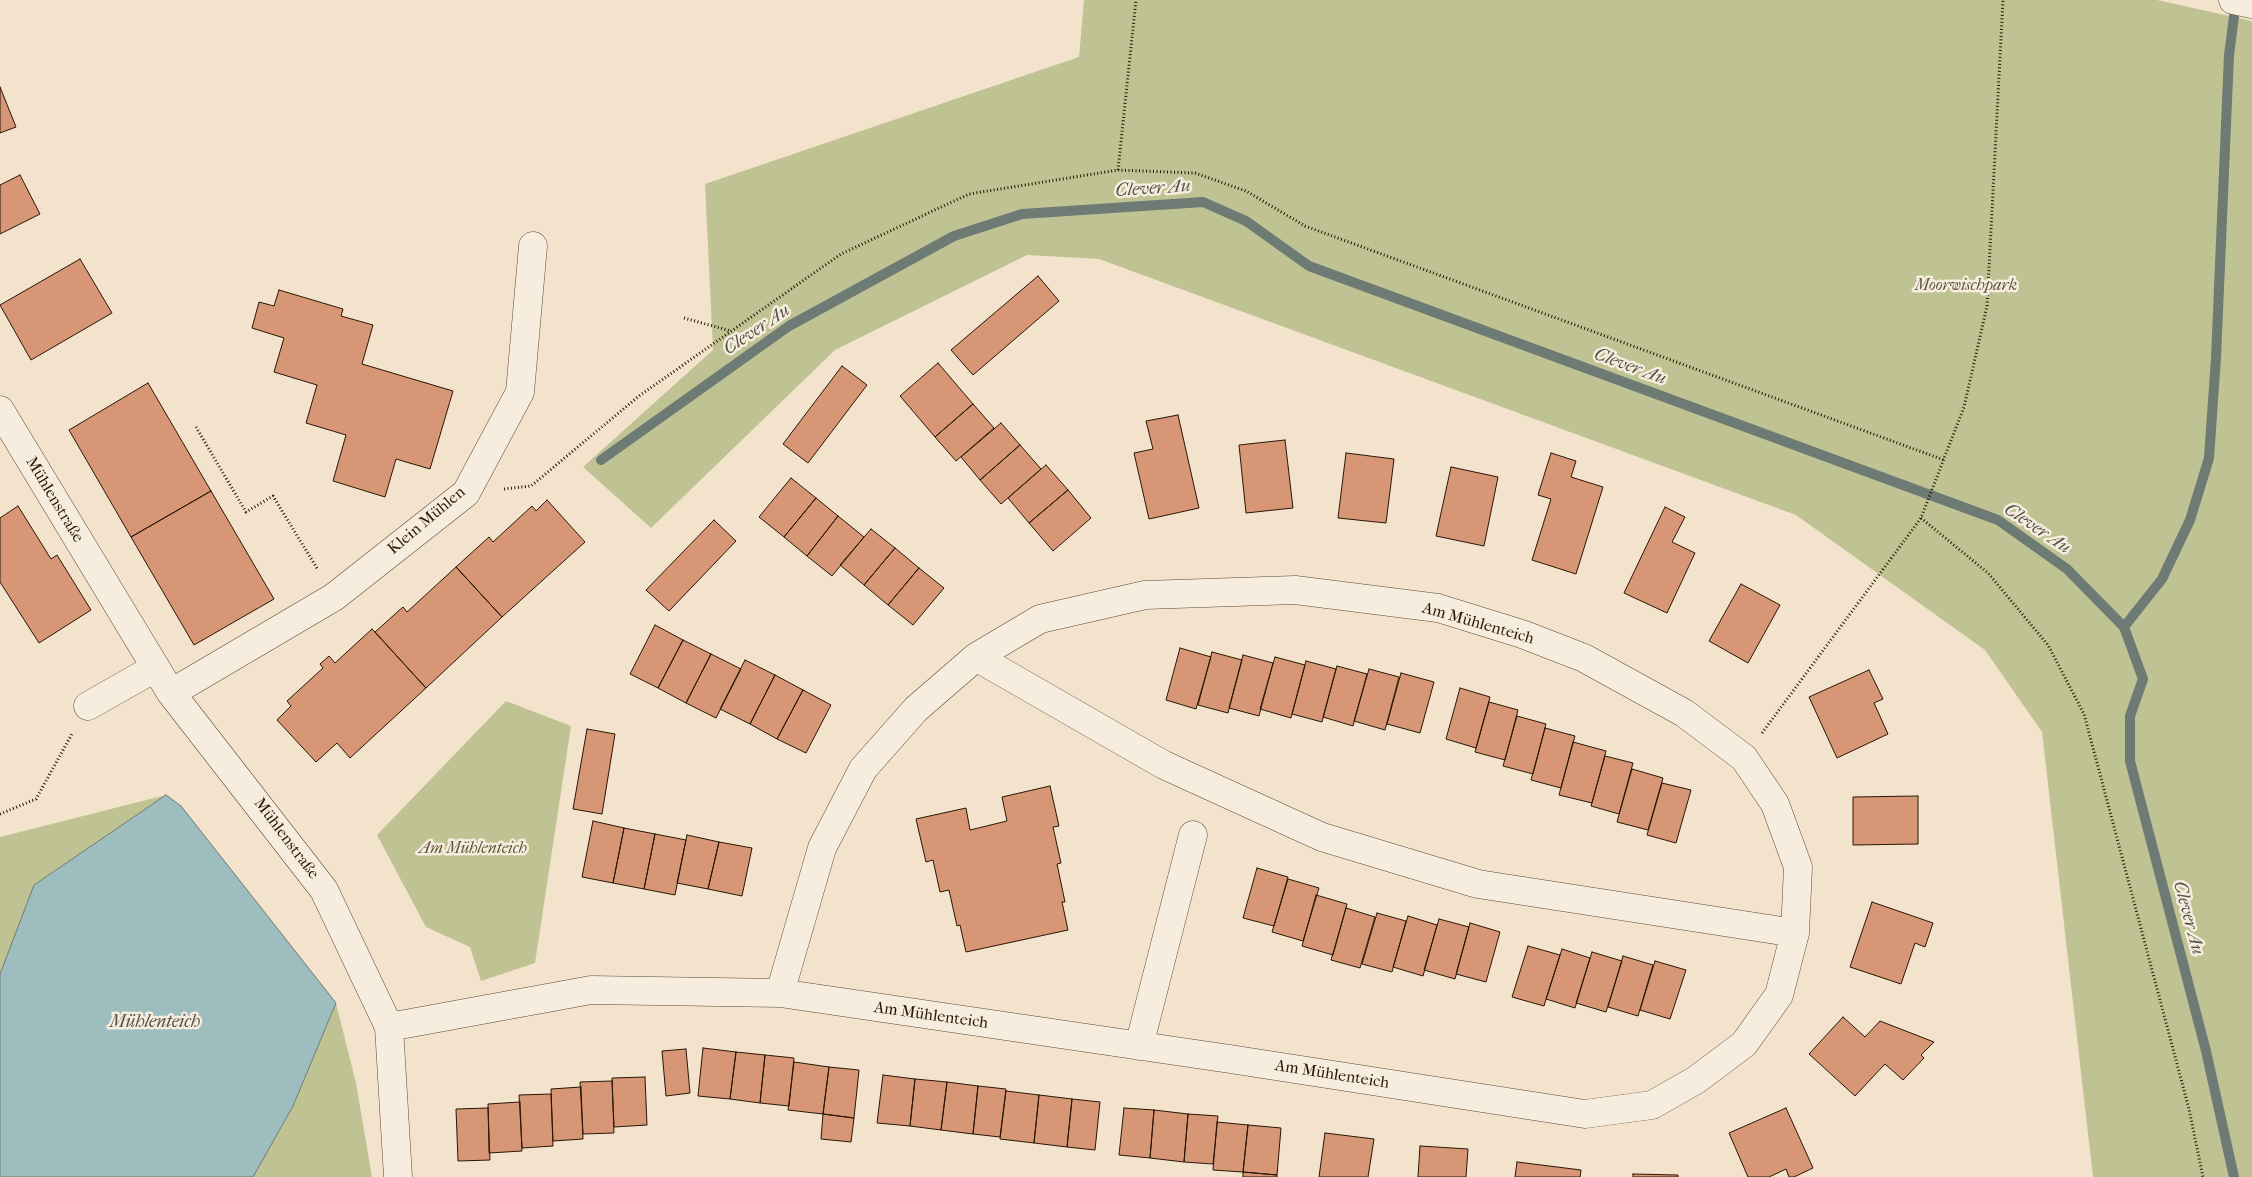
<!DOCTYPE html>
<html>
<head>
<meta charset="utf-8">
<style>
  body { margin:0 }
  canvas { display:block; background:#f3e3cc }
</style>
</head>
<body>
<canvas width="2252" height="1177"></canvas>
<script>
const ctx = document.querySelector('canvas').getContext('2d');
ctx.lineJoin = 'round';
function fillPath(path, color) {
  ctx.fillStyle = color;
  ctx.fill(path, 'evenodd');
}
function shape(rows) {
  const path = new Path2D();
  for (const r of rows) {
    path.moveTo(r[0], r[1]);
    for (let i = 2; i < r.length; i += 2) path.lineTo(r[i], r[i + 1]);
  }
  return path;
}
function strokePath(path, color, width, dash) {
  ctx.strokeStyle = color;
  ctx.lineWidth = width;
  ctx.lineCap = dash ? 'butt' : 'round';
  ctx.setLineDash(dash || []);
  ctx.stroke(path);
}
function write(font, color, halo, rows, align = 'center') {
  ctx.font = font + ' "IM FELL French Canon",serif';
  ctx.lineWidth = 5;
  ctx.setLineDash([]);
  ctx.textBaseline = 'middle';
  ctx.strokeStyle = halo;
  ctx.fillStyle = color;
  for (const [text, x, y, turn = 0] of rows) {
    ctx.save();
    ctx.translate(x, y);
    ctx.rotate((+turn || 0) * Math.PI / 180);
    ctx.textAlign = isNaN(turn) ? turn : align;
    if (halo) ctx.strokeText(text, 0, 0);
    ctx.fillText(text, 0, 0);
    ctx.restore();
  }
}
fillPath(shape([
  [1084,0,2157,0,2252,21,2252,1177,2093,1177,2042,732,1985,650,1796,515,1099,259,1027,255,835,350,651,528,583,467,713,350,705,184,1079,57],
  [506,701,571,726,535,963,481,981,470,947,426,927,377,835],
  [166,795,34,885,0,974,0,837],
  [336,1003,356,1083,372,1177,253,1177,293,1106]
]), '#bfc394');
const water = shape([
  [166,795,181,806,336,1003,293,1106,253,1177,0,1177,0,974,34,885,166,795]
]);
fillPath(water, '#9dbdbe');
strokePath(water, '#6e7a74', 1);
strokePath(shape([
  [601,460,789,326,954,236,1022,214,1203,202,1246,221,1309,266,1998,520,2067,569,2124,627,2143,679,2130,716,2130,761,2206,1051,2234,1177],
  [2124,627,2162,579,2190,520,2209,458,2216,358,2229,55,2236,1]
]), '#6e7a74', 10);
const building = shape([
  [0,87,16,127,0,133,0,87],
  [20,175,40,214,0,234,0,185,20,175],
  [80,259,112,313,31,360,0,305,80,259],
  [1038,276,1059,301,973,375,951,350,1038,276],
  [279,290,343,309,341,316,373,325,362,364,453,391,430,469,396,459,385,497,333,481,346,435,306,423,317,385,274,372,284,338,252,328,259,302,274,306,279,290],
  [938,363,973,404,935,437,900,396,938,363],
  [842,366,867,385,808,463,783,444,842,366],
  [148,383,211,491,131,537,69,430,148,383],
  [973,404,994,428,956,461,935,437,973,404],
  [1178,415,1199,508,1149,519,1134,453,1153,449,1146,421,1178,415],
  [1001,423,1020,445,980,480,961,457,1001,423],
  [1285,440,1293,508,1246,513,1239,445,1285,440],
  [1020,445,1041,469,1001,504,980,480,1020,445],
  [1346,453,1394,459,1386,523,1338,518,1346,453],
  [1551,453,1576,461,1571,477,1603,487,1576,574,1532,560,1551,499,1538,495,1551,453],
  [1046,465,1068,490,1029,523,1008,498,1046,465],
  [1451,467,1498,477,1484,546,1436,536,1451,467],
  [791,478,816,498,784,537,759,517,791,478],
  [1068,490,1091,518,1053,551,1029,523,1068,490],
  [211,491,274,599,194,645,131,537,211,491],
  [816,498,838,516,807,556,784,537,816,498],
  [547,500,585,542,502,617,456,567,489,537,493,542,532,506,536,511,547,500],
  [18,506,51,559,57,555,91,610,39,643,0,582,0,518,18,506],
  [1665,507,1685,517,1672,542,1695,553,1667,613,1624,593,1665,507],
  [838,516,864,537,832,576,807,556,838,516],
  [714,520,736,541,669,611,646,590,714,520],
  [871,529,895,548,864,585,840,565,871,529],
  [895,548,919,568,888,605,864,585,895,548],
  [456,567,502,617,426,688,375,632,403,607,407,612,456,567],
  [919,568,944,588,913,625,888,605,919,568],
  [1741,584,1780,605,1748,663,1709,641,1741,584],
  [655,625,683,640,658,688,630,674,655,625],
  [372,629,426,688,350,758,337,743,316,762,277,720,291,706,287,701,323,668,320,664,329,656,335,663,372,629],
  [683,640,711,654,686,703,658,688,683,640],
  [1180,648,1211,657,1196,709,1166,700,1180,648],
  [1212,652,1242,660,1228,713,1198,705,1212,652],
  [711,654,741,669,716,718,686,703,711,654],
  [1243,655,1273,663,1259,716,1229,708,1243,655],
  [1275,657,1305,665,1291,718,1260,709,1275,657],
  [745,660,775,675,750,724,720,709,745,660],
  [1306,661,1336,669,1322,722,1292,714,1306,661],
  [1337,666,1367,674,1353,726,1323,717,1337,666],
  [1369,669,1399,677,1385,730,1354,721,1369,669],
  [1869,670,1883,699,1874,703,1888,734,1837,758,1809,697,1869,670],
  [1401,673,1434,682,1420,733,1387,724,1401,673],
  [775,675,803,690,777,739,750,724,775,675],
  [1460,688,1490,697,1476,748,1446,739,1460,688],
  [803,690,831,705,806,753,777,739,803,690],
  [1489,702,1518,710,1505,760,1475,752,1489,702],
  [1517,716,1546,724,1533,774,1503,766,1517,716],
  [1545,728,1575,736,1561,788,1531,780,1545,728],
  [587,729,615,734,602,814,573,809,587,729],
  [1573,742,1606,751,1592,803,1559,795,1573,742],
  [1605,756,1633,763,1619,814,1591,806,1605,756],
  [1632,769,1663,778,1648,830,1617,822,1632,769],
  [1662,783,1691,790,1676,843,1647,835,1662,783],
  [1050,786,1059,826,1053,827,1061,863,1057,864,1065,902,1062,902,1068,930,966,952,960,925,957,926,949,890,940,892,933,860,926,862,916,819,966,808,970,830,1007,821,1002,797,1050,786],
  [1918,796,1918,844,1853,845,1853,797,1918,796],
  [593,821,624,828,613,883,582,877,593,821],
  [624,828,655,834,644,889,613,883,624,828],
  [655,834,686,840,675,895,644,889,655,834],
  [687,835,719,842,708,889,677,883,687,835],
  [719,842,752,848,742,896,708,889,719,842],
  [1257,868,1288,877,1274,926,1243,918,1257,868],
  [1288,879,1319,888,1303,941,1272,932,1288,879],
  [1316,895,1347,904,1333,955,1302,946,1316,895],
  [1872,902,1933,923,1925,947,1915,943,1901,984,1850,967,1872,902],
  [1346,908,1375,917,1360,968,1331,960,1346,908],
  [1377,913,1406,921,1392,972,1362,964,1377,913],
  [1408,916,1437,925,1423,976,1393,967,1408,916],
  [1439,919,1469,927,1455,979,1424,970,1439,919],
  [1470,923,1500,932,1486,982,1456,974,1470,923],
  [1528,946,1560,955,1544,1006,1512,997,1528,946],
  [1562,949,1590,958,1575,1008,1546,999,1562,949],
  [1592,952,1622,961,1606,1012,1576,1003,1592,952],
  [1623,956,1653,965,1638,1016,1608,1007,1623,956],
  [1655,961,1686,970,1670,1019,1640,1010,1655,961],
  [1843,1017,1865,1037,1880,1021,1934,1042,1921,1055,1924,1058,1903,1080,1885,1064,1855,1096,1809,1054,1843,1017],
  [703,1048,736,1052,730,1099,698,1096,703,1048],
  [686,1049,690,1093,666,1096,662,1051,686,1049],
  [736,1052,765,1055,760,1103,730,1099,736,1052],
  [765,1055,794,1058,789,1106,760,1103,765,1055],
  [794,1062,829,1067,823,1114,788,1110,794,1062],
  [829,1067,859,1070,854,1118,823,1114,829,1067],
  [883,1075,915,1079,910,1126,877,1123,883,1075],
  [645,1077,647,1125,614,1127,612,1078,645,1077],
  [915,1079,947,1082,941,1130,910,1126,915,1079],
  [612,1081,614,1133,583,1134,580,1082,612,1081],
  [947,1082,978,1086,973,1134,941,1130,947,1082],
  [978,1086,1006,1089,1000,1137,973,1134,978,1086],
  [581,1087,583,1139,553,1141,551,1089,581,1087],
  [1006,1091,1039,1095,1034,1143,1000,1139,1006,1091],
  [551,1094,553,1146,522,1148,519,1095,551,1094],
  [1039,1095,1072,1099,1067,1147,1034,1143,1039,1095],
  [1072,1099,1100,1102,1095,1150,1067,1147,1072,1099],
  [520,1102,522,1151,489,1153,488,1104,520,1102],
  [488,1108,490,1160,458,1161,456,1109,488,1108],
  [1124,1108,1154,1110,1150,1158,1119,1155,1124,1108],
  [1786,1108,1813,1168,1794,1177,1789,1177,1786,1169,1769,1177,1748,1177,1729,1133,1786,1108],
  [1154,1110,1188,1114,1184,1162,1150,1158,1154,1110],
  [823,1114,854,1118,851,1142,821,1139,823,1114],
  [1188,1114,1218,1116,1213,1164,1184,1162,1188,1114],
  [1217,1122,1248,1125,1243,1172,1213,1170,1217,1122],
  [1248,1125,1281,1128,1277,1175,1243,1172,1248,1125],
  [1325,1133,1374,1139,1368,1177,1319,1177,1325,1133],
  [1420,1146,1468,1149,1466,1177,1418,1177,1420,1146],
  [1517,1162,1581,1170,1580,1177,1515,1177,1517,1162],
  [1243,1172,1277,1175,1277,1177,1243,1177,1243,1172],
  [1633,1174,1678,1175,1678,1177,1633,1177,1633,1174]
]);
fillPath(building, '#d79676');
strokePath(building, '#281605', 1);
const minor = shape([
  [2233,0,2252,4],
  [0,410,171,693,324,890,389,1027,398,1177],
  [976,657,1164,765,1322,837,1478,884,1795,933],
  [171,693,334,597,466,493,520,392,533,246],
  [88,706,155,668],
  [389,1027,591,990,780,993,1230,1059,1585,1114,1652,1105,1696,1080,1744,1044,1779,995,1795,933,1798,867,1775,804,1744,758,1684,713,1584,658,1522,634,1438,608,1295,590,1145,595,1040,619,976,657,916,709,863,769,822,848,780,993],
  [1139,1046,1193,835]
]);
strokePath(minor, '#5b4937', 29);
strokePath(shape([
  [1118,170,1136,0],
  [684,318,731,331],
  [196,427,246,512,273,496,318,570],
  [504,489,531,486,639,396,841,254,969,194,1118,170,1195,173,1246,191,1305,226,1944,460],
  [1921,518,1988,573,2048,645,2084,714,2189,1109,2203,1177],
  [1762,733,1921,518,1964,407,1987,306,2003,0],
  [0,814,36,799,73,732]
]), '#281605', 3, [1, 2.5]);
strokePath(minor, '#f7edde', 28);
write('italic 16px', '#5d5337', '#f7edde', [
  ["Moorwischpark",1966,286],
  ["Am Mühlenteich",473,849]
]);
write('16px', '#281605', '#f7edde', [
  ["Mühlenstraße",54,500,59],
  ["Klein Mühlen",427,521,-40],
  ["Am Mühlenteich",1478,624,16],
  ["Mühlenstraße",286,839,53],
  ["Am Mühlenteich",931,1016,8],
  ["Am Mühlenteich",1332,1075,9]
]);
write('italic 18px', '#515046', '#f7edde', [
  ["Clever Au",1153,189,-4],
  ["Clever Au",757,330,-34],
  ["Clever Au",1630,367,20],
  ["Clever Au",2037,529,34],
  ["Clever Au",2188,918,75],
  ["Mühlenteich",155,1023]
]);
</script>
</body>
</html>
